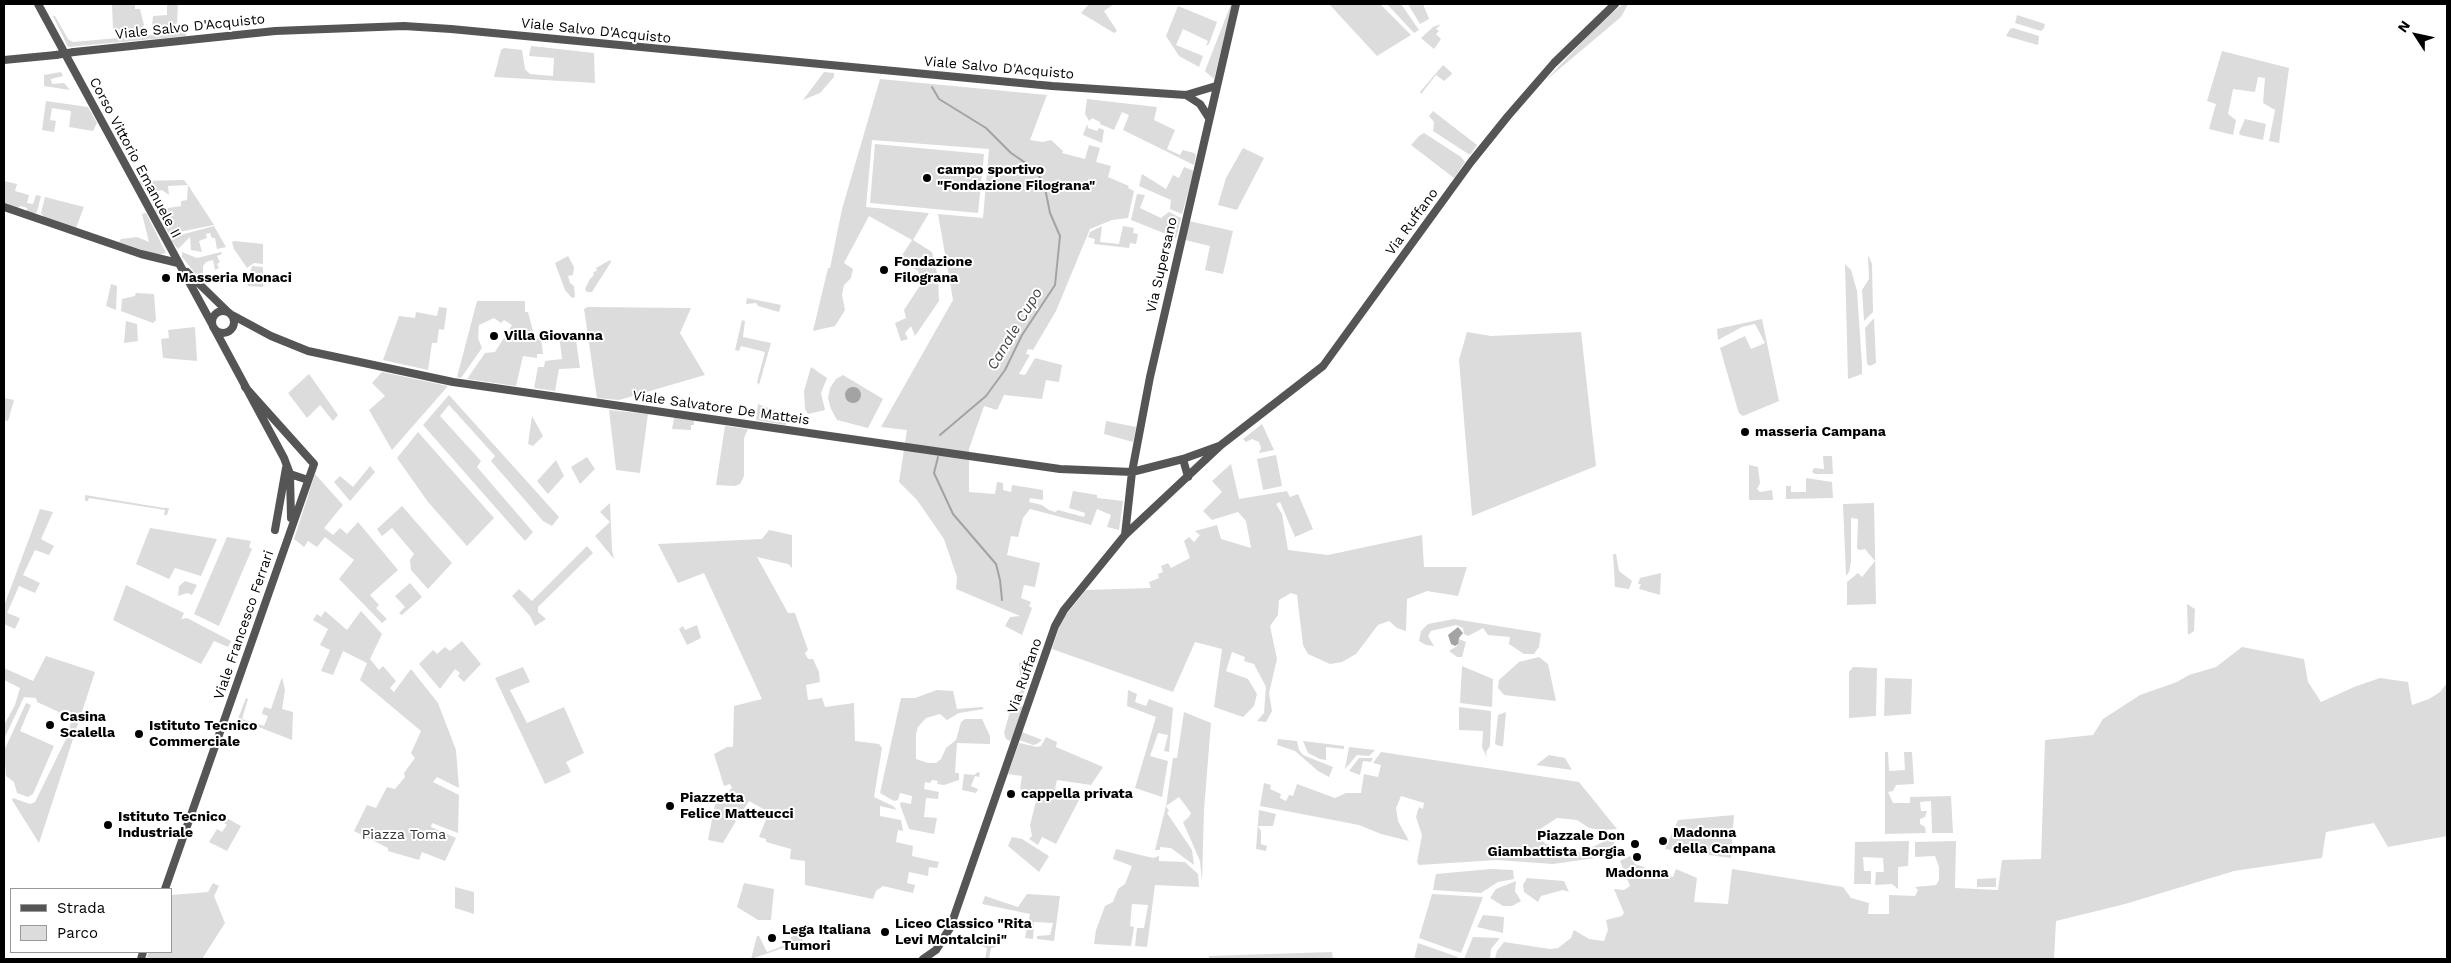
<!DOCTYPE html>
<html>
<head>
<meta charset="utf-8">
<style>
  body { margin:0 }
  #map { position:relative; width:2451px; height:963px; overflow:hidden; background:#fff; font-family:"Work Sans",sans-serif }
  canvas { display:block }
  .frame { position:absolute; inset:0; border:5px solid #000; pointer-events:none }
  .legend { position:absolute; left:10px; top:888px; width:162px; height:65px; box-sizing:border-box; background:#fff; border:1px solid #999; margin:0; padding:6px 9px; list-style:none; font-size:15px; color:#000 }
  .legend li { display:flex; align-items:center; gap:10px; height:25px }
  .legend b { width:25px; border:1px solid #999 }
  .north { position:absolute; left:2391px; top:10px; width:50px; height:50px; -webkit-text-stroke:4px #fff; paint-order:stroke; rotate:305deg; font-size:14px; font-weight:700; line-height:20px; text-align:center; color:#000 }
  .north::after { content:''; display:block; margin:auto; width:18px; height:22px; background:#000; clip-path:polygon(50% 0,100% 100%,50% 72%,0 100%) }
</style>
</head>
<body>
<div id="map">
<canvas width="2451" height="963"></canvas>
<div class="frame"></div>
<ul class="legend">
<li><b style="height:6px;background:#555"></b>Strada</li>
<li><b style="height:14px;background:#dcdcdc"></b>Parco</li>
</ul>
<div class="north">N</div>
</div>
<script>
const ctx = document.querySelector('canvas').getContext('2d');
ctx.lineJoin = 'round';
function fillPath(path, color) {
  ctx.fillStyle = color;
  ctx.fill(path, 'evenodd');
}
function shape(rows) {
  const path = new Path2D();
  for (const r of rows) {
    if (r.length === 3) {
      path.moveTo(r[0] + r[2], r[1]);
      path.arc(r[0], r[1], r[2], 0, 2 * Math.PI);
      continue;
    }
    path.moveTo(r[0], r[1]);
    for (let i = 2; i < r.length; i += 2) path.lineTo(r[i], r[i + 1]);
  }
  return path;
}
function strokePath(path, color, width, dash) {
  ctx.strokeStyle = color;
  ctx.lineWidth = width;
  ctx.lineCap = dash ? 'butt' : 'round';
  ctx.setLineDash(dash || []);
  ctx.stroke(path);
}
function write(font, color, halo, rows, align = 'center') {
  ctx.font = font + ' "Work Sans",sans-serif';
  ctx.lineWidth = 4;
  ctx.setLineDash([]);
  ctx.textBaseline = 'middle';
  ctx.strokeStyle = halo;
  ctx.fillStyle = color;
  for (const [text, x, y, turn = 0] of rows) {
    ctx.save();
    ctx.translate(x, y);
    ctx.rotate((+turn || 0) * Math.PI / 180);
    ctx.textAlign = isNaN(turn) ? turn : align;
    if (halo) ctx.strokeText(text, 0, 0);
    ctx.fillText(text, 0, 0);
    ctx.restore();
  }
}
fillPath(shape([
  [112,4,135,4,135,9,140,9,144,25,142,28,113,30],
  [167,4,178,4,177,23,174,25,152,27,153,16,167,15],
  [1089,4,1114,4,1104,11,1117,31,1114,33,1081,13],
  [1231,4,1233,4,1214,79,1205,71],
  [1329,4,1380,4,1411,35,1377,56],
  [1387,4,1401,4,1419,30,1414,33],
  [1408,4,1423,4,1429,19,1420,24],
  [1623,4,1628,4,1621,17,1545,81,1604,19],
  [1178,6,1217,22,1209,44,1206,46,1208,41,1183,29,1176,45,1203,56,1199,67,1179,56,1166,36],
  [2017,15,2045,24,2044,28,2041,31,2015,23],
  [53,16,55,16,68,39,73,42,186,32,186,36,68,47],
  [1441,24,1436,29,1439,31,1436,34,1441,39,1434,49,1421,38,1433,27],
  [2013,28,2039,36,2038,45,2006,36,2010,29],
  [531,46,594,53,595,83,494,77,501,50,504,48,522,50,525,69,530,74,553,76,554,58,529,56],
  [2222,51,2289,68,2279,143,2269,141,2275,110,2263,103,2265,78,2258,77,2255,92,2233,89,2228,114,2236,120,2233,135,2209,129,2216,104,2207,101],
  [1443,65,1452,73,1451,75,1444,81,1436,75,1421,94,1420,92],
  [61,72,63,76,51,79,52,84,64,83,70,90,44,86,44,75],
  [824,72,834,73,834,77,820,93,803,100],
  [880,79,1047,95,1030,140,1043,142,1051,140,1063,151,1062,153,1085,159,1089,145,1100,148,1096,162,1111,166,1108,177,1129,186,1128,188,1134,191,1128,218,1112,220,1090,229,1056,311,1033,350,1028,349,1026,354,1030,355,1019,374,1025,375,1035,358,1062,365,1059,382,1046,380,1042,399,1004,395,997,410,984,406,969,449,969,492,995,494,997,482,1003,483,1003,490,1011,492,1012,485,1043,490,1043,500,1030,498,1029,502,1042,505,1049,510,1055,512,1058,510,1084,517,1085,513,1069,508,1073,491,1097,495,1097,498,1123,501,1119,530,1107,527,1111,515,1097,509,1091,525,1030,509,1023,518,1018,537,1011,536,1007,555,1040,563,1035,587,1024,585,1021,598,1031,602,1029,606,1032,608,1022,635,1005,626,1010,617,1020,616,956,589,957,577,944,539,917,500,899,482,907,430,881,427,953,300,938,214,983,218,989,149,872,140,866,207,929,213,913,240,932,252,938,277,939,301,915,336,911,326,905,333,908,339,901,341,895,323,906,318,904,310,921,284,918,271,899,260,912,240,869,216,844,263,853,269,851,278,844,285,842,295,845,310,835,326,813,331,828,268,830,268,842,209],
  [1087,99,1157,107,1154,120,1175,130,1167,149,1180,155,1183,150,1194,153,1196,155,1194,165,1123,130,1129,115,1122,112,1114,130,1100,124,1100,122,1092,118,1089,121,1085,114],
  [46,101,88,107,97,123,93,131,69,127,71,111,52,108,50,120,56,121,54,132,42,130],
  [1433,111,1477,145,1470,155,1433,131,1434,122,1429,116],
  [2245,119,2266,124,2263,140,2240,135,2239,133],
  [1087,124,1088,128,1097,131,1099,128,1104,130,1102,143,1083,135],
  [1424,133,1461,157,1465,162,1454,178,1411,145,1419,136],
  [875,144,984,154,978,213,870,203],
  [1243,148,1264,158,1237,210,1218,205,1226,178],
  [1184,167,1194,171,1182,214,1170,209,1171,200,1139,186,1142,174,1166,189,1173,175,1179,178],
  [184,180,188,185,214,225,169,234,155,210,181,206,181,201,187,200,188,185,168,186,169,195,162,190,148,193,139,181],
  [4,181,17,184,15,191,29,195,27,203,33,204,36,195,41,196,37,212,34,214,27,212,27,208,21,206,17,208,4,204],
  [1137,194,1145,195,1140,208,1161,218,1169,212,1181,218,1176,238,1131,220],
  [45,197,84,207,76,228,44,217,41,213],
  [146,213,166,253,157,255,119,242,121,239,137,237,149,242,142,214],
  [1189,221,1233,231,1223,274,1205,270,1210,246,1185,240],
  [214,226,226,247,217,249,215,238,212,238,210,233,206,234,207,238,199,241,202,252,191,250,190,237,178,249,169,238],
  [1102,226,1100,242,1119,244,1123,226,1134,228,1133,233,1138,234,1136,244,1130,243,1129,248,1094,244,1095,239,1088,237,1090,232],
  [235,241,263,244,263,264,254,263,247,268,234,249,232,242],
  [182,252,197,258,221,252,222,254,217,256,220,262,217,264,219,268,215,270,213,260,206,262,203,266,203,277,199,278,182,257],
  [1868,255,1872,264,1873,312,1864,321,1862,290,1869,279],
  [568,256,574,267,573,275,568,276,570,283,574,286,575,297,572,298,565,290,555,263],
  [610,260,611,262,592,292,587,292,585,289,590,279,594,275,593,273,597,270,596,268],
  [1845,264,1851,270,1857,291,1862,365,1862,374,1848,379],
  [252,266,263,267,263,287,248,286,249,278,255,276,250,273],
  [111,284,117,286,116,310,106,306],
  [136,293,154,294,156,320,153,323,121,311,122,299,135,296],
  [747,298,781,305,779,312,758,306,756,303,746,304],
  [477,301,525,301,525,312,528,312,535,339,541,338,543,354,537,354,537,358,523,356,516,386,467,379,485,353,495,352,512,325,504,320,501,323,494,318,479,325,478,338,482,348,461,378,457,377],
  [439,307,447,308,444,330,439,329,437,343,432,343,428,370,383,360,399,316,415,318,416,312,437,316],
  [587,307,691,308,680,333,705,375,619,400,597,398,584,309],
  [1874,318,1876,363,1870,366,1867,364,1865,328],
  [1762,319,1779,401,1743,416,1739,413,1737,407,1720,348,1745,336,1751,349,1765,343,1755,324,1742,327,1718,340,1717,329],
  [742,320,745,321,743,337,771,343,759,385,757,382,765,352,741,346,739,351,735,350],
  [126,321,137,324,138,341,124,343],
  [195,327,197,361,163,358,161,339,169,338,168,330],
  [1467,332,1491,336,1581,332,1596,466,1472,516,1459,360],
  [575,333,580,368,559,369,555,391,534,388,538,367,544,367,545,361,562,359,559,335],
  [811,367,827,378,821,393,825,410,808,414,805,409,804,391],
  [382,372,448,386,392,450,369,410,385,396,372,383],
  [309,374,338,415,333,421,320,405,307,418,288,393],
  [843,375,883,399,868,428,837,420,831,409,828,398,830,388,836,379],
  [449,395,559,517,552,526,543,521,491,461,495,456,449,405,440,416,481,461,477,467,533,532,525,541,423,425],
  [4,398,14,400,8,421,4,420],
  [758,404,789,416,785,425,756,420],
  [609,410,648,414,640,473,616,470],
  [532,416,543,436,533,446,528,444],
  [674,418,694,420,694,425,691,425,691,430,672,429],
  [1106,421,1136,427,1133,442,1104,434],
  [1262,424,1274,450,1259,453,1261,448,1259,442,1252,439,1246,442,1243,439],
  [725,426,748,429,744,438,744,476,740,484,735,486,716,485],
  [418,432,494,518,467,546,428,502,397,458],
  [1276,455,1282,486,1263,490,1257,459],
  [1823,456,1832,456,1833,474,1815,474,1812,472,1814,468,1824,469],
  [587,457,595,469,580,484,571,467],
  [556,460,564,476,548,494,537,481],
  [1231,464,1239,499,1287,491,1290,497,1298,494,1313,529,1295,537,1280,502,1276,504,1282,514,1288,550,1328,555,1422,535,1424,567,1467,567,1458,596,1427,591,1407,599,1406,631,1397,628,1389,621,1378,625,1356,654,1342,662,1330,664,1308,654,1303,645,1297,595,1291,593,1279,600,1278,615,1270,626,1277,659,1269,693,1272,711,1266,722,1257,721,1264,713,1266,687,1254,664,1244,661,1245,657,1232,652,1226,671,1248,679,1257,694,1254,706,1243,717,1214,707,1222,649,1195,642,1173,692,1052,649,1061,621,1086,590,1151,588,1149,582,1159,578,1158,574,1163,572,1161,566,1168,563,1171,568,1190,558,1184,541,1189,537,1194,542,1200,535,1195,531,1217,525,1221,539,1251,548,1246,521,1238,512,1212,520,1203,511,1222,492,1212,481],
  [1749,465,1758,467,1760,483,1757,489,1760,492,1772,490,1773,500,1749,500],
  [370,466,375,472,350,501,334,482,340,476,353,487],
  [315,474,343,505,324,528,333,535,340,528,347,534,358,522,398,570,370,595,379,605,376,608,387,619,382,623,339,579,354,560,325,537,317,547,308,541,304,547,294,539],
  [1806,478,1832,482,1833,498,1786,499,1786,486,1791,486,1791,492,1806,492],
  [85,495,164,508,169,508,167,515,164,515,165,510,89,498,88,501,85,501],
  [610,503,612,550,614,559,595,536,610,522,600,512],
  [1874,503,1876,604,1847,605,1847,582,1858,573,1862,577,1875,561,1865,549,1859,550,1857,548,1858,519,1851,518,1851,562,1849,572,1846,576,1843,504],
  [402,506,452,563,428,589,411,570,410,560,414,554,392,528,382,536,377,529],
  [40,509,53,512,41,539,54,546,49,555,35,550,23,575,40,583,35,593,19,586,7,613,20,618,15,629,4,624,4,606],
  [150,528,217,539,201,576,175,568,169,579,136,564],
  [769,530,792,535,792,568,788,564,757,557,788,613,795,613,808,650,805,653,808,659,813,659,819,672,820,682,806,685,808,700,822,698,825,707,854,703,855,741,879,744,882,748,874,797,893,806,897,810,880,806,880,816,901,820,903,831,898,830,896,842,913,846,912,856,939,862,937,868,929,867,928,876,909,872,907,883,915,885,913,893,883,886,876,891,873,899,805,885,805,861,790,859,791,849,766,842,766,839,759,837,769,812,749,801,739,816,732,813,730,818,736,821,723,843,708,840,715,804,732,788,730,784,724,786,714,754,727,747,733,747,734,706,762,699,704,573,678,583,658,544,762,539],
  [227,537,251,541,249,547,252,549,219,626,194,614],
  [587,546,593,553,538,607,538,612,546,619,535,626,530,616,512,596,519,589,532,601],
  [1613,554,1616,554,1619,571,1632,581,1629,589,1615,587],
  [1661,573,1660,595,1639,589,1641,584,1638,584,1640,578],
  [185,581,197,585,192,595,187,593,178,596,179,586],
  [410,583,422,597,402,615,399,613,405,607,395,596],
  [126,585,184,613,181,619,187,618,231,641,228,647,214,641,201,664,113,620],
  [2187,604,2195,609,2194,631,2188,635],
  [325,611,347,630,361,611,382,634,370,659,379,670,383,666,396,681,390,688,394,692,411,669,438,703,456,750,459,788,437,777,433,782,459,795,458,833,432,823,431,827,456,838,445,861,422,852,419,860,388,851,388,848,354,831,367,805,376,808,387,787,395,789,405,777,404,773,415,758,411,753,421,731,360,680,367,663,343,651,333,675,321,671,330,650,320,645,328,629,313,620,317,614,321,617],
  [1454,619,1541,633,1539,647,1534,654,1524,654,1509,644,1510,637,1488,635,1483,628,1468,636,1464,634,1463,628,1456,625,1431,631,1428,636,1434,646,1426,645,1419,641,1421,631,1428,624],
  [697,625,701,638,687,645,679,629,683,626,685,630],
  [1459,639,1466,642,1462,657,1457,657,1449,651,1457,646],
  [462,641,481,664,464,682,458,676,460,673,455,669,440,689,419,664,433,650,437,654,445,647,450,651],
  [2242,647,2304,659,2308,682,2321,702,2354,687,2380,678,2408,682,2412,705,2429,699,2440,692,2447,683,2447,836,2388,847,2374,823,2326,832,2322,858,2234,871,2125,904,2056,921,2054,959,1495,959,1497,951,1504,942,1550,949,1558,948,1571,938,1574,930,1589,939,1604,941,1608,930,1606,920,1622,916,1624,913,1614,889,1624,890,1630,886,1620,861,1630,856,1635,864,1673,877,1676,869,1697,878,1694,902,1728,904,1732,869,1843,887,1851,898,1869,903,1868,914,1889,914,1889,895,1915,896,1918,890,1915,887,1936,885,1939,880,1939,867,1935,856,1915,857,1915,842,1956,841,1955,888,1998,890,2002,860,2041,859,2045,740,2093,735,2103,719,2140,695,2177,682,2189,675,2216,667],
  [46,656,95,672,39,843,12,800,13,798,30,804,35,802,67,737,72,718,37,702,36,698,24,697,4,739,4,725,15,705,20,688,4,680,4,668,33,681],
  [1539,657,1548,664,1556,701,1504,695,1498,688,1499,680,1519,662],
  [1026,662,1029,667,1028,680,1023,696,1017,698,1012,694,1021,692,1019,663],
  [1462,666,1493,679,1492,707,1460,703],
  [523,667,530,682,510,690,527,723,564,707,584,753,566,762,571,772,545,784,495,678],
  [1853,667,1877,668,1876,716,1849,718,1849,672],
  [282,677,285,690,282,709,293,712,292,740,238,719,246,698,248,699,242,719,264,726,268,716,262,714,264,707,271,709],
  [1885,678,1912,679,1911,714,1884,716],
  [937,690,953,691,957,709,982,707,984,709,959,713,947,720,940,714,926,718,918,727,916,734,916,759,928,763,936,763,941,759,946,748,956,740,961,722,965,719,982,719,990,736,990,744,957,743,955,773,959,773,959,780,944,785,937,784,938,781,932,780,930,783,925,782,924,789,939,792,938,799,926,798,924,817,937,818,934,834,909,829,900,805,901,802,911,804,912,796,900,793,898,800,894,801,880,793,901,698,915,698],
  [1128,690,1137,694,1135,702,1146,706,1149,699,1173,708,1169,752,1164,751,1168,735,1158,733,1150,756,1168,761,1162,797,1135,788,1156,717,1127,706],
  [26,703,31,705,20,731,54,746,33,794,28,797,17,793,14,782,6,776,4,751],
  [1023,706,1012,738,1010,741,1006,739,1004,733,1010,711],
  [1459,707,1491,711,1490,746,1486,752,1487,758,1482,747,1483,731,1459,730],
  [1184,712,1211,723,1204,810,1202,882,1200,861,1183,822,1189,817,1191,813,1179,797,1166,806,1169,811,1167,813,1192,850,1194,865,1171,848,1160,847,1160,850,1155,850,1166,806,1173,758,1177,758],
  [1506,712,1503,746,1499,746,1495,744,1498,715],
  [1022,732,1042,740,1037,744,1033,745,1019,740],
  [1046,737,1057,742,1056,747,1103,767,1091,785,1057,780,1055,789,1079,800,1056,844,1042,837,1038,845,1029,839,1032,836,1030,825,1036,801,1027,791,1020,789,1022,776,1008,774,1019,743,1037,747,1041,746],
  [1278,739,1297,741,1299,750,1303,755,1333,767,1329,777,1318,771,1295,751,1277,745],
  [1303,741,1344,746,1344,749,1326,747,1326,760,1320,759,1308,753],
  [1349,747,1375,750,1369,756,1357,755,1345,769],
  [1381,752,1579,782,1617,829,1601,830,1589,828,1577,820,1557,818,1537,831,1537,836,1546,844,1572,852,1582,852,1609,839,1616,838,1611,850,1603,857,1553,864,1497,860,1419,865,1417,862,1422,835,1416,817,1419,807,1423,809,1424,803,1401,796,1396,808,1398,821,1409,841,1381,834,1359,825,1260,806,1264,783,1271,785,1270,789,1281,794,1280,798,1286,801,1289,795,1293,796,1297,784,1335,798,1346,793,1361,793,1364,774,1378,777,1381,765,1373,763],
  [1885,752,1888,752,1889,771,1905,770,1904,752,1912,752,1914,784,1896,785,1893,791,1888,792,1893,803,1910,803,1910,797,1951,796,1953,833,1932,833,1931,801,1920,802,1921,811,1927,811,1925,817,1920,819,1920,824,1925,827,1926,833,1885,834],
  [1549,755,1565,758,1572,770,1536,765],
  [1359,758,1373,758,1371,762,1363,761,1360,775,1349,771],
  [978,772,980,773,979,777,975,776,971,786,978,789,976,793,962,790,964,774,974,775],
  [1259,810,1276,814,1273,826,1258,826,1261,831,1261,844,1267,846,1266,851,1256,849],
  [1734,815,1731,858,1665,849,1678,820],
  [223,816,241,826,227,851,209,842,217,829,222,832,227,825,221,821],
  [1012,837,1022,839,1049,856,1039,872,1008,846],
  [1909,841,1908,866,1898,867,1898,889,1892,884,1875,885,1876,872,1884,872,1883,858,1863,857,1864,871,1871,871,1871,884,1854,884,1855,842],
  [1116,849,1153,858,1159,856,1159,861,1185,862,1198,874,1199,887,1155,885,1147,947,1135,946,1137,928,1144,928,1148,905,1132,904,1130,926,1134,927,1131,946,1094,944,1096,930,1105,906,1113,902,1118,889,1125,884,1132,866,1113,859],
  [1491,869,1513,870,1514,879,1498,882,1481,893,1433,890,1436,874],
  [1527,878,1564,881,1569,892,1563,890,1541,896,1538,902,1524,892,1523,885],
  [1996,878,1996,887,1977,887,1977,879],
  [1516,881,1515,891,1521,901,1512,906,1503,906,1490,898,1496,889],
  [213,883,219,886,214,896,225,923,202,959,148,959,147,957,149,952,171,952,171,895,208,892],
  [744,883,774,889,771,920,758,920,737,907],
  [455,887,474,892,474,914,455,908],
  [1027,894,1060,896,1054,941,1037,939,1037,936,1050,935,1053,923,1034,922,1033,939,1025,938,1030,914,982,904,985,896,1018,907],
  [1432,894,1483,897,1461,953,1419,938],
  [1483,915,1504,917,1503,933,1477,927],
  [799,933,803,941,751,959,757,936,759,936,767,952,791,943,791,937],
  [967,937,993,943,995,947,991,948,989,959,985,959,987,948,963,939],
  [1473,937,1500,938,1491,949,1490,959,1464,959],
  [1418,943,1458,957,1457,959,1414,959],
  [1332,952,1333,959,1209,959,1209,956]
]), '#dcdcdc');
fillPath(shape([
  [853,395,8],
  [1458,627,1463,633,1459,638,1458,644,1455,646,1451,644,1448,635]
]), '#a3a3a3');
strokePath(shape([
  [932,87,939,99,986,128,1011,153,1033,168,1044,183,1050,213,1060,236,1055,285,1022,335,1005,370,986,396,940,435],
  [938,457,934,473,953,514,996,564,1000,580,1002,600]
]), '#a3a3a3', 2);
strokePath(shape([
  [38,4,212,324],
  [74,52,275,31,404,26,451,29,1052,86,1186,95,1216,86],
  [4,60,56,55],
  [1186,95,1200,104,1209,118],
  [4,207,141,254,178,263],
  [187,272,229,313],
  [223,322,11],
  [232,315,271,336,308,351,453,382,1060,469,1132,472,1183,459,1219,446],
  [214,328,284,458,290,474,291,518],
  [1183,459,1188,477],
  [290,474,308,480],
  [275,530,286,468],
  [1125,535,1132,472,1150,377,1236,4],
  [165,889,314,464,245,387],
  [141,959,143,952],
  [923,959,936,950,950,928,1055,626,1064,610,1125,535,1221,445,1323,366,1471,162,1508,116,1554,63,1615,4]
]), '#555', 8);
strokePath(shape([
  [56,55,74,52]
]), '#555', 8);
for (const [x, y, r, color] of [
  [927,178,5,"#000"],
  [884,270,5,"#000"],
  [166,278,5,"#000"],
  [494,336,5,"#000"],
  [1745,432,5,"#000"],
  [50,725,5,"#000"],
  [139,734,5,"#000"],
  [1011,794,5,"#000"],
  [670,806,5,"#000"],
  [108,825,5,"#000"],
  [1663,841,5,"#000"],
  [1635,844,5,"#000"],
  [1637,857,5,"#000"],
  [885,932,5,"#000"],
  [772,938,5,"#000"]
]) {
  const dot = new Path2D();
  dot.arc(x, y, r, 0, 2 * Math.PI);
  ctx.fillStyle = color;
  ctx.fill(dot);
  strokePath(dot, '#fff', 2);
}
write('14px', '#000', '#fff', [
  ["Viale Salvo D'Acquisto",190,27,-6],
  ["Viale Salvo D'Acquisto",596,31,6],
  ["Viale Salvo D'Acquisto",999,68,5],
  ["Corso Vittorio Emanuele II",135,158,62],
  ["Via Ruffano",1412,222,-54],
  ["Via Supersano",1162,265,-77],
  ["Viale Salvatore De Matteis",721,408,8],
  ["Viale Francesco Ferrari",244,625,-71],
  ["Via Ruffano",1025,676,-71]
]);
write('bold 14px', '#000', '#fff', [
  ["campo sportivo",937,170],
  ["\"Fondazione Filograna\"",937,186],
  ["Fondazione",894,262],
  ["Filograna",894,278],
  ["Masseria Monaci",176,278],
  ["Villa Giovanna",504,336],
  ["masseria Campana",1755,432],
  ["Casina",60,717],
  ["Scalella",60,733],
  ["Istituto Tecnico",149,726],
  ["Commerciale",149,742],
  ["cappella privata",1021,794],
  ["Piazzetta",680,798],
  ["Felice Matteucci",680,814],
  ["Istituto Tecnico",118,817],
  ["Industriale",118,833],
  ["Madonna",1673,833],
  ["della Campana",1673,849],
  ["Piazzale Don",1625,836,"right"],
  ["Giambattista Borgia",1625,852,"right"],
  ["Madonna",1637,873,"center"],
  ["Liceo Classico \"Rita",895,924],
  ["Levi Montalcini\"",895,940],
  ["Lega Italiana",782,930],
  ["Tumori",782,946]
], 'left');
write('14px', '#333', '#fff', [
  ["Piazza Toma",404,835]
]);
write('italic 15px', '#444', '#fff', [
  ["Canale Cupo",1015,329,-59]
]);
</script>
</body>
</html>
